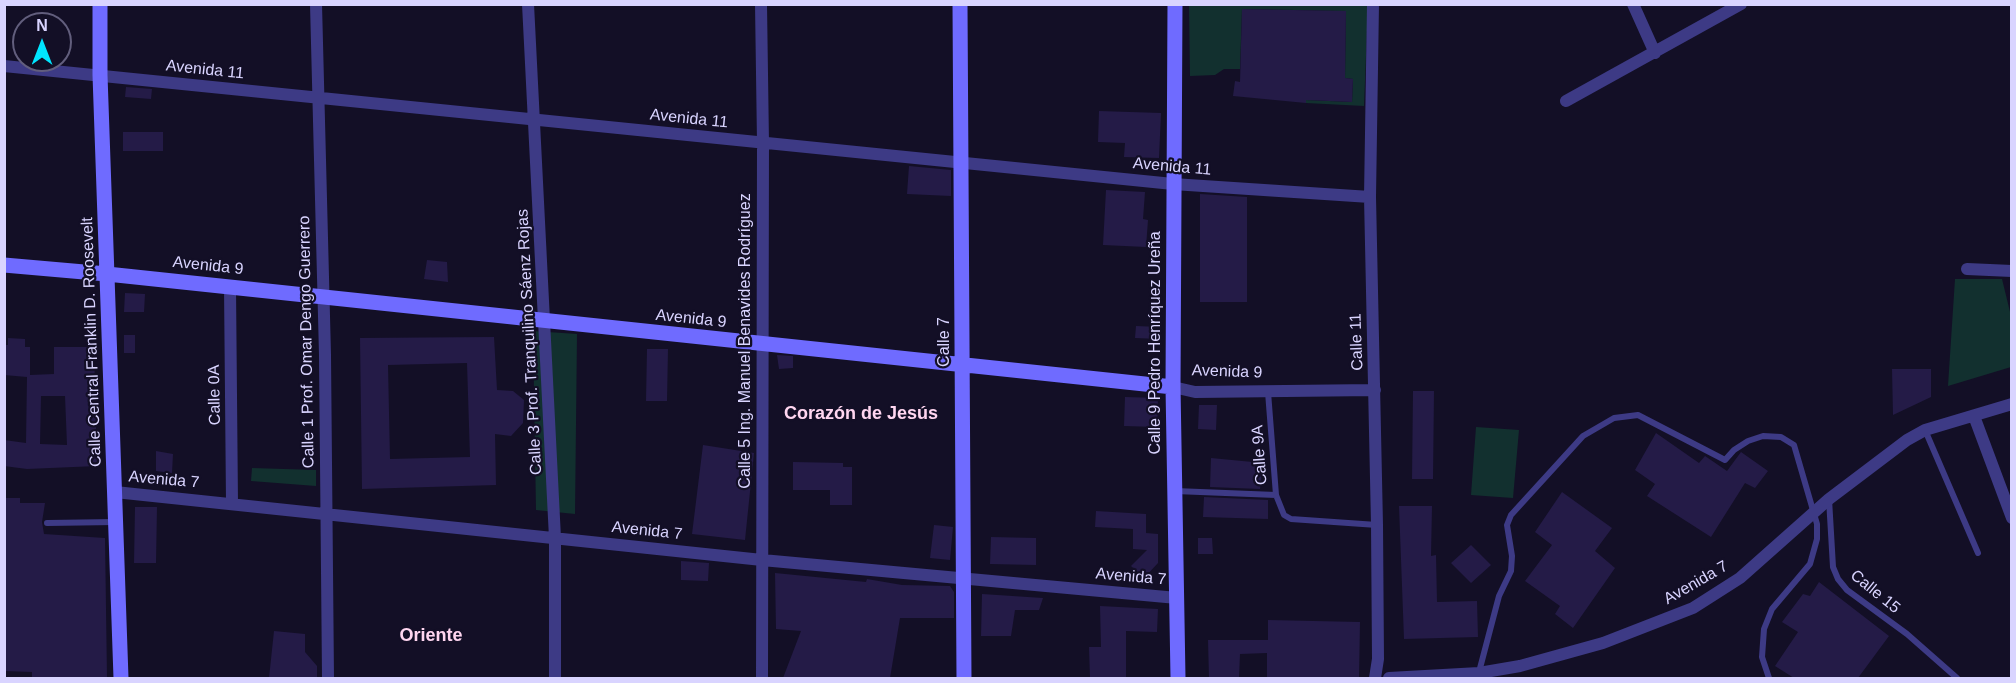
<!DOCTYPE html>
<html>
<head>
<meta charset="utf-8">
<style>
  body { margin:0 }
  #map { position:relative; width:2016px; height:683px; overflow:hidden; background:#130f26; font-family:Helvetica,sans-serif }
  canvas { display:block }
  .frame { position:absolute; inset:0; border:6px solid #d9d4ff; pointer-events:none }
  .north { position:absolute; left:12px; top:12px; width:60px; height:60px; box-sizing:border-box; background:#130f26; border:2px solid #625e7d; border-radius:50%; rotate:0deg; font-size:16px; font-weight:700; line-height:24px; text-align:center; color:#d9d4ff }
  .north::after { content:''; display:block; margin:auto; width:21px; height:27px; background:#00e5ff; clip-path:polygon(50% 0,100% 100%,50% 72%,0 100%) }
</style>
</head>
<body>
<div id="map">
<canvas width="2016" height="683"></canvas>
<div class="frame"></div>
<div class="north">N</div>
</div>
<script>
const ctx = document.querySelector('canvas').getContext('2d');
ctx.lineJoin = 'round';
function fillPath(path, color) {
  ctx.fillStyle = color;
  ctx.fill(path, 'evenodd');
}
function shape(rows) {
  const path = new Path2D();
  for (const r of rows) {
    path.moveTo(r[0], r[1]);
    for (let i = 2; i < r.length; i += 2) path.lineTo(r[i], r[i + 1]);
  }
  return path;
}
function strokePath(path, color, width, dash) {
  ctx.strokeStyle = color;
  ctx.lineWidth = width;
  ctx.lineCap = dash ? 'butt' : 'round';
  ctx.setLineDash(dash || []);
  ctx.stroke(path);
}
function write(font, color, halo, rows, align = 'center') {
  ctx.font = font + ' Helvetica,sans-serif';
  ctx.lineWidth = 4.5;
  ctx.setLineDash([]);
  ctx.textBaseline = 'middle';
  ctx.strokeStyle = halo;
  ctx.fillStyle = color;
  for (const [text, x, y, turn = 0] of rows) {
    ctx.save();
    ctx.translate(x, y);
    ctx.rotate((+turn || 0) * Math.PI / 180);
    ctx.textAlign = isNaN(turn) ? turn : align;
    if (halo) ctx.strokeText(text, 0, 0);
    ctx.fillText(text, 0, 0);
    ctx.restore();
  }
}
fillPath(shape([
  [1189,5,1368,5,1364,106,1306,103,1306,100,1352,102,1353,79,1345,78,1346,11,1242,9,1240,69,1224,69,1215,75,1190,76],
  [1955,279,2002,279,2011,316,2011,367,1948,386],
  [533,331,577,334,575,514,536,510],
  [1476,427,1519,430,1513,498,1471,495],
  [252,468,316,470,316,486,251,481]
]), '#12302f');
fillPath(shape([
  [1242,9,1346,11,1345,78,1353,79,1352,102,1306,100,1306,103,1233,96,1235,81,1240,82],
  [126,87,152,89,151,99,125,97],
  [1099,111,1161,113,1159,158,1124,157,1125,143,1098,142],
  [123,132,163,132,163,151,123,151],
  [909,166,951,170,951,196,907,194],
  [1106,190,1145,192,1143,219,1148,220,1146,247,1103,245],
  [1200,194,1247,197,1247,302,1200,302],
  [427,260,447,262,448,282,424,279],
  [125,293,145,294,144,312,124,312],
  [1136,326,1160,327,1160,339,1135,338],
  [124,335,135,335,135,353,124,353],
  [494,337,497,390,513,391,524,400,523,423,511,436,495,434,496,485,362,489,360,338],
  [467,363,470,457,390,459,388,365],
  [8,338,25,339,25,347,30,347,30,375,54,374,54,347,94,347,97,466,27,469,4,466,4,440,26,443,27,377,4,375,4,345,8,345],
  [41,396,65,396,67,445,40,444],
  [647,349,668,349,667,401,646,401],
  [777,355,793,356,793,368,779,369],
  [1892,369,1931,369,1931,397,1893,415],
  [1413,391,1434,391,1433,479,1412,479],
  [1125,397,1158,398,1157,427,1124,426],
  [1199,405,1217,405,1216,430,1198,429],
  [1656,433,1699,463,1705,456,1727,471,1741,452,1768,471,1755,488,1745,483,1711,537,1647,496,1655,484,1635,470],
  [703,445,754,453,745,540,692,534],
  [156,451,173,454,172,473,156,471],
  [1211,458,1263,463,1260,489,1210,487],
  [793,462,843,463,843,467,852,467,852,505,830,505,830,490,793,490],
  [1562,492,1612,528,1595,551,1615,568,1573,628,1555,614,1560,606,1525,581,1552,545,1535,532],
  [1204,497,1268,500,1268,519,1203,517],
  [4,498,20,498,20,503,45,503,42,522,44,534,105,538,107,678,32,678,32,672,4,671],
  [1399,506,1432,506,1431,556,1436,555,1437,602,1477,601,1478,637,1404,639],
  [135,507,157,507,156,563,134,563],
  [1096,511,1146,514,1146,533,1158,534,1158,563,1144,578,1131,566,1147,550,1133,549,1133,529,1095,527],
  [934,525,953,527,950,560,930,558],
  [991,537,1036,538,1036,565,990,564],
  [1198,538,1212,538,1213,554,1198,554],
  [1471,545,1491,565,1471,583,1451,563],
  [681,561,709,563,708,581,681,580],
  [775,573,866,582,867,579,902,585,950,586,954,592,954,618,900,618,890,678,783,678,801,631,776,629],
  [1819,582,1889,636,1858,678,1794,678,1775,666,1798,632,1782,622,1803,594,1810,596],
  [982,594,1043,598,1039,610,1015,610,1011,636,981,636],
  [1100,606,1158,609,1157,632,1126,631,1126,678,1090,678,1089,647,1101,647],
  [1268,620,1360,622,1359,678,1267,678,1267,653,1240,654,1239,678,1209,678,1208,640,1268,640],
  [274,631,305,634,305,652,317,666,317,678,269,678]
]), '#241b47');
strokePath(shape([
  [1268,392,1276,495,1284,515,1291,519,1377,525],
  [1925,430,1978,553],
  [1175,491,1276,495],
  [1829,499,1833,567,1838,579,1847,590,1907,634,1957,678],
  [47,523,115,522],
  [1479,672,1499,596,1511,571,1512,556,1507,525,1511,515,1583,436,1614,418,1638,415,1725,460,1734,450,1748,441,1763,436,1781,437,1794,445,1817,524,1817,539,1810,564,1772,609,1764,629,1762,657,1769,678]
]), '#3d3a85', 6);
strokePath(shape([
  [316,4,325,355,328,678],
  [528,4,555,538,555,678],
  [761,4,763,143,762,678],
  [1373,4,1370,197,1377,525,1378,659,1375,678],
  [1633,4,1655,53],
  [4,66,1173,184,1370,197],
  [1566,101,1741,4],
  [1967,269,2012,271],
  [230,287,232,503],
  [1173,387,1195,392,1375,390],
  [1974,416,2012,518],
  [115,492,762,560,1177,598],
  [1389,678,1479,673,1520,666,1603,643,1693,608,1740,578,1829,499,1907,440,1925,430,2012,404]
]), '#3d3a85', 12);
strokePath(shape([
  [100,4,100,75,121,678],
  [960,4,964,678],
  [1175,4,1173,387,1178,678],
  [4,265,107,274,1173,387]
]), '#6f6bff', 15);
write('16px', '#d9d4ff', '#130f26', [
  ["Avenida 11",205,70,6],
  ["Avenida 11",689,119,6],
  ["Avenida 11",1172,167,5],
  ["Avenida 9",208,266,6],
  ["Avenida 9",691,319,6],
  ["Calle 5 Ing. Manuel Benavides Rodríguez",746,341,-90],
  ["Calle Central Franklin D. Roosevelt",92,342,-92],
  ["Calle 1 Prof. Omar Dengo Guerrero",307,342,-91],
  ["Calle 3 Prof. Tranquilino Sáenz Rojas",530,342,-93],
  ["Calle 7",945,342,-90],
  ["Calle 11",1357,342,-92],
  ["Calle 9 Pedro Henríquez Ureña",1156,343,-90],
  ["Avenida 9",1227,372,2],
  ["Calle 0A",215,395,-91],
  ["Calle 9A",1260,455,-94],
  ["Avenida 7",164,480,5],
  ["Avenida 7",647,531,6],
  ["Avenida 7",1131,577,5],
  ["Avenida 7",1696,583,-30],
  ["Calle 15",1875,592,39]
]);
write('bold 18px', '#ffd6f0', '#130f26', [
  ["Corazón de Jesús",861,414],
  ["Oriente",431,636]
]);
</script>
</body>
</html>
